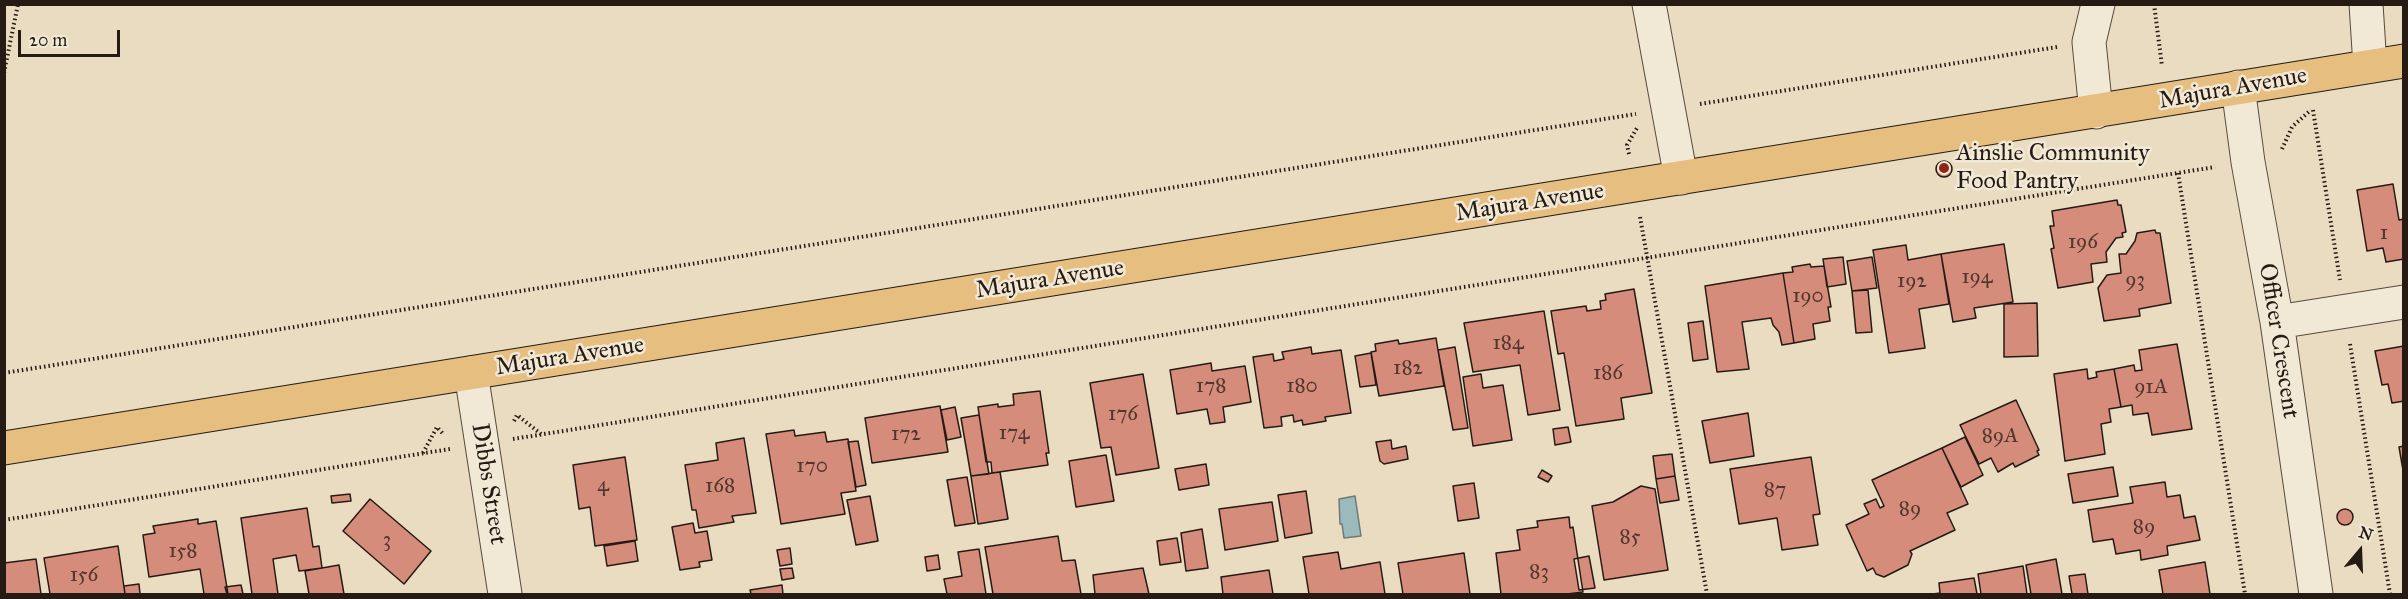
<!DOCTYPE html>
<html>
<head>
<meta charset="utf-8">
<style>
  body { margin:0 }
  #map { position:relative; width:2408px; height:599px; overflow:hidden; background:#eadcc0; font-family:"IM FELL Great Primer",serif }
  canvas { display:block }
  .frame { position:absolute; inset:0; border:6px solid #261b14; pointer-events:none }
  .north { position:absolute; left:2330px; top:521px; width:60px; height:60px; -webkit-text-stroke:4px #f1e8d6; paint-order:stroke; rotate:19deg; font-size:16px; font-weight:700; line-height:24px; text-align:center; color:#261b14 }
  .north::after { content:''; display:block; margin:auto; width:21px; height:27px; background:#261b14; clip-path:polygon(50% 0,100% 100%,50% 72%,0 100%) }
  .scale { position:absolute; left:18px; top:30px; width:102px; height:27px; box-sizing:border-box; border:3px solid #261b14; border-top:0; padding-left:8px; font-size:18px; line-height:21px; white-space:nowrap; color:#261b14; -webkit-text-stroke:4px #f1e8d6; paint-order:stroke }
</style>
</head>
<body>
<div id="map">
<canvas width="2408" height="599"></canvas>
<div class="frame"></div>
<div class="north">N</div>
<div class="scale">20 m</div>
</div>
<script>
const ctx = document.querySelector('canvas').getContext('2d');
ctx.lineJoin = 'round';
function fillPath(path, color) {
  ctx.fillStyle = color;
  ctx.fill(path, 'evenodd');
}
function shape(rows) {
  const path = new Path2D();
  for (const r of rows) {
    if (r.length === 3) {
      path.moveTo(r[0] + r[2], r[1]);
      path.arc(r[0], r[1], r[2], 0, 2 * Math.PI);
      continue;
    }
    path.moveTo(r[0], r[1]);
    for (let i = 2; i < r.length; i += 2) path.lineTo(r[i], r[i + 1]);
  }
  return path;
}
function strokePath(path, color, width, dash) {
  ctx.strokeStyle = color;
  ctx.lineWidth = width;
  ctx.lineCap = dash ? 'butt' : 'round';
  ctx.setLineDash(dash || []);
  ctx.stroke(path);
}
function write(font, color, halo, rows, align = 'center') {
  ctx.font = font + ' "IM FELL Great Primer",serif';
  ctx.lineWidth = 5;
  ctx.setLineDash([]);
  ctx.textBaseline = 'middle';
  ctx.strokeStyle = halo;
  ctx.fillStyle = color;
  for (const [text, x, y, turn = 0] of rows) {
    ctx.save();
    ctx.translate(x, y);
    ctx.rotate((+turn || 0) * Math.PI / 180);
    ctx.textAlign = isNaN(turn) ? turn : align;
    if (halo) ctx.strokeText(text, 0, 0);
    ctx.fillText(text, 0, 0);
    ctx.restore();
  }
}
const water = shape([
  [1355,496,1361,536,1344,538,1342,524,1340,524,1339,499,1355,496]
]);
fillPath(water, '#9cb9bc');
strokePath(water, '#6d7a79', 1.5);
const building = shape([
  [1944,169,8],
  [2393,184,2399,220,2404,219,2404,259,2386,262,2383,248,2367,251,2357,190,2393,184],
  [2117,200,2118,205,2121,205,2126,232,2122,233,2123,237,2116,238,2106,252,2107,262,2091,264,2093,282,2058,288,2051,249,2054,248,2050,226,2054,226,2052,211,2117,200],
  [2155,230,2156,233,2160,233,2171,303,2139,309,2140,316,2104,321,2098,288,2107,275,2121,273,2119,254,2126,254,2135,241,2137,233,2155,230],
  [2004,244,2013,302,1974,308,1976,318,1953,322,1941,254,2004,244],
  [1906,245,1908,260,1941,254,1949,304,1919,309,1925,348,1889,353,1873,250,1906,245],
  [1843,257,1846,284,1827,287,1823,259,1843,257],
  [1872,257,1877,288,1852,291,1847,261,1872,257],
  [1810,264,1811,267,1824,266,1831,307,1828,307,1830,321,1813,324,1815,339,1794,343,1783,273,1793,272,1792,267,1810,264],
  [1783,273,1794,343,1782,345,1779,332,1773,325,1771,318,1742,322,1749,369,1717,372,1705,286,1783,273],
  [1634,289,1652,393,1621,398,1624,419,1576,426,1564,353,1558,354,1551,311,1586,306,1587,311,1601,309,1600,301,1606,300,1605,294,1634,289],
  [1868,290,1872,332,1856,333,1852,291,1868,290],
  [2037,303,2038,356,2004,357,2004,304,2037,303],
  [1544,311,1560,410,1528,415,1520,365,1473,372,1464,323,1544,311],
  [1703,321,1708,359,1693,361,1688,323,1703,321],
  [1436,338,1444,386,1379,396,1371,352,1376,351,1375,344,1398,340,1399,344,1436,338],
  [2177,344,2192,429,2152,435,2148,413,2133,415,2132,405,2121,407,2114,369,2134,365,2135,371,2142,370,2139,350,2177,344],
  [2404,346,2404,401,2392,403,2388,384,2382,385,2375,351,2404,346],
  [1311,347,1312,354,1341,350,1351,413,1325,417,1326,421,1303,425,1302,420,1294,422,1293,415,1281,417,1282,426,1264,428,1253,357,1273,354,1274,361,1284,359,1282,352,1311,347],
  [1455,347,1468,428,1453,430,1438,350,1455,347],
  [1371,353,1376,385,1360,387,1355,356,1371,353],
  [1211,363,1212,371,1245,366,1251,402,1223,407,1225,422,1210,424,1207,409,1177,414,1170,370,1211,363],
  [2087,369,2088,379,2097,377,2096,372,2114,369,2121,407,2109,409,2111,422,2101,424,2105,454,2065,461,2054,374,2087,369],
  [1143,374,1159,468,1116,475,1111,447,1101,448,1090,383,1143,374],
  [1481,374,1483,388,1503,385,1512,440,1473,446,1463,377,1481,374],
  [1040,391,1049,453,1046,453,1048,465,992,473,991,462,986,462,978,407,998,404,998,407,1014,405,1013,394,1040,391],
  [2016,400,2039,450,2037,451,2039,455,2015,467,2013,463,1998,472,1991,458,1979,464,1960,425,2016,400],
  [940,406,948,452,872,463,865,418,940,406],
  [955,407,961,437,947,440,941,410,955,407],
  [1748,413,1754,456,1710,463,1702,421,1748,413],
  [979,415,989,474,971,476,961,418,979,415],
  [1568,427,1571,442,1555,445,1553,429,1568,427],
  [794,430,795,436,825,432,827,442,848,439,856,491,841,493,845,514,781,524,766,434,794,430],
  [1965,437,1983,475,1961,487,1942,448,1965,437],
  [744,438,756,513,732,516,734,522,699,528,696,510,692,510,685,465,718,460,716,443,744,438],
  [1391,440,1392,449,1406,446,1408,459,1384,464,1380,461,1376,442,1391,440],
  [858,441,866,485,856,487,848,442,858,441],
  [2404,446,2404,476,2399,447,2404,446],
  [1942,448,1968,504,1947,513,1955,530,1910,551,1912,554,1908,565,1884,577,1876,574,1873,568,1867,571,1846,525,1869,514,1864,504,1876,499,1880,508,1884,506,1872,480,1942,448],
  [1672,454,1675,476,1656,479,1653,456,1672,454],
  [1106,455,1114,501,1076,507,1069,461,1106,455],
  [625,457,637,540,595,546,590,507,579,509,573,465,625,457],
  [1811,457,1820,514,1813,515,1818,545,1782,550,1777,518,1739,524,1730,469,1811,457],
  [1206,464,1209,485,1179,490,1175,469,1206,464],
  [2113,467,2118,496,2073,503,2068,474,2113,467],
  [1542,470,1552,476,1548,482,1538,477,1542,470],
  [1000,472,1008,519,978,524,971,476,1000,472],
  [1675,476,1679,500,1660,503,1656,479,1675,476],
  [967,477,975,523,955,526,947,480,967,477],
  [2165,482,2167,497,2180,495,2184,518,2195,516,2200,540,2167,546,2168,555,2141,560,2140,550,2116,554,2113,539,2093,542,2088,510,2133,503,2130,487,2165,482],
  [1474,483,1479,518,1458,521,1453,486,1474,483],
  [1641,486,1655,489,1668,570,1604,580,1592,506,1613,502,1641,486],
  [1306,491,1312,533,1285,538,1278,495,1306,491],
  [350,494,351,501,332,503,331,496,350,494],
  [870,496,878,541,856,545,847,500,870,496],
  [370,499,431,551,404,584,343,531,370,499],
  [1272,502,1278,541,1225,550,1219,509,1272,502],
  [307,508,313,547,319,546,322,568,299,571,296,555,273,559,278,594,252,594,241,518,307,508],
  [2345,517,8],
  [1569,517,1570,528,1573,527,1583,592,1567,594,1501,594,1496,553,1520,550,1517,530,1538,527,1537,521,1569,517],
  [198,519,198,524,216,521,228,594,204,594,200,569,149,577,143,535,155,533,153,526,198,519],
  [693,523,695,533,707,531,712,560,699,562,700,567,680,570,672,527,693,523],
  [1202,529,1208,568,1186,571,1181,533,1202,529],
  [1058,536,1062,561,1075,560,1081,594,993,594,985,547,1058,536],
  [1177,538,1181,562,1160,565,1157,541,1177,538],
  [635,541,638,561,607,566,604,546,635,541],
  [118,546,125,594,50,594,44,558,118,546],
  [790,548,792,564,780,566,777,550,790,548],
  [979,549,986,594,947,594,944,579,962,576,958,552,979,549],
  [1338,552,1341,569,1380,562,1385,594,1309,594,1303,557,1338,552],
  [1464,553,1470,594,1403,594,1398,563,1464,553],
  [938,555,940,569,927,571,925,557,938,555],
  [1589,556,1595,588,1579,590,1574,559,1589,556],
  [36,559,41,594,4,594,4,563,36,559],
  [2056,559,2062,594,2031,594,2026,565,2056,559],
  [2205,562,2210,594,2163,594,2159,570,2205,562],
  [339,565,344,594,309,594,305,571,339,565],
  [2023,566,2027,594,1981,594,1978,574,2023,566],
  [792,568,794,578,782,580,780,569,792,568],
  [1143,568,1149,594,1095,594,1093,575,1143,568],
  [1269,570,1273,594,1223,594,1221,577,1269,570],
  [2085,574,2088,594,2072,594,2069,576,2085,574],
  [1974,578,1977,594,1933,594,1940,593,1939,583,1974,578],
  [139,584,140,594,125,594,124,586,139,584],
  [241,585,243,594,227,594,225,587,241,585],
  [782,585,783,594,751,594,750,590,782,585]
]);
fillPath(building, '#d68c7b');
strokePath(building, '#261b14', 1.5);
const minor = shape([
  [1649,4,1681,178],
  [2366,4,2370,66],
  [2238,87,2248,162,2277,322,2316,594],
  [2096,112,2089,42,2098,4],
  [2277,322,2404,302],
  [471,373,505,594]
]);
const major = shape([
  [4,448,2404,61]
]);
strokePath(minor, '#574b3f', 35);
strokePath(major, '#261b14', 35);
strokePath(shape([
  [2154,4,2162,66],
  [4,73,18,4],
  [1700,104,2057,47],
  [2313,110,2340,280],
  [2282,149,2292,127,2311,110],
  [1629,154,1627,145,1637,128],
  [2178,173,2245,594],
  [1640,217,1707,594],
  [2350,344,2390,594],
  [4,373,1636,114],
  [514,421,517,415,541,434],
  [513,439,2215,167],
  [423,453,437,427,444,435],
  [4,520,450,449]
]), '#261b14', 4, [1.5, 3]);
strokePath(minor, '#f1e8d6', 33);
strokePath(major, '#e5be80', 33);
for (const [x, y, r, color] of [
  [1944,168,6,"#8f2418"]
]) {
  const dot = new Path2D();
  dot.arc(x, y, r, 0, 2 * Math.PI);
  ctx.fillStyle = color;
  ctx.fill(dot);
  strokePath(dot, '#f1e8d6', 2);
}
write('21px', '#52372e', null, [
  ["1",2384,234],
  ["196",2083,243],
  ["194",1977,278],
  ["93",2135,281],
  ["192",1912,282],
  ["190",1808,297],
  ["184",1508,344],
  ["182",1408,369],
  ["186",1608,374],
  ["178",1211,387],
  ["180",1302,387],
  ["91A",2151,388],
  ["176",1123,415],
  ["174",1014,434],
  ["172",906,435],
  ["89A",2000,437],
  ["170",812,467],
  ["4",603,486],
  ["168",720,487],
  ["87",1775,491],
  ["89",1910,510],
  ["89",2144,528],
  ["85",1630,538],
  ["3",387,541],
  ["158",183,552],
  ["83",1539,573],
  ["156",84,576]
]);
write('24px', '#261b14', '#f1e8d6', [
  ["Majura Avenue",2233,89,-10],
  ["Majura Avenue",1530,203,-9],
  ["Majura Avenue",1050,280,-9],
  ["Officer Crescent",2278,341,81],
  ["Majura Avenue",570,357,-9],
  ["Dibbs Street",488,484,81]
]);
write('24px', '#261b14', '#f1e8d6', [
  ["Ainslie Community",1956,154],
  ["Food Pantry",1956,182]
], 'left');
</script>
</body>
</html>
